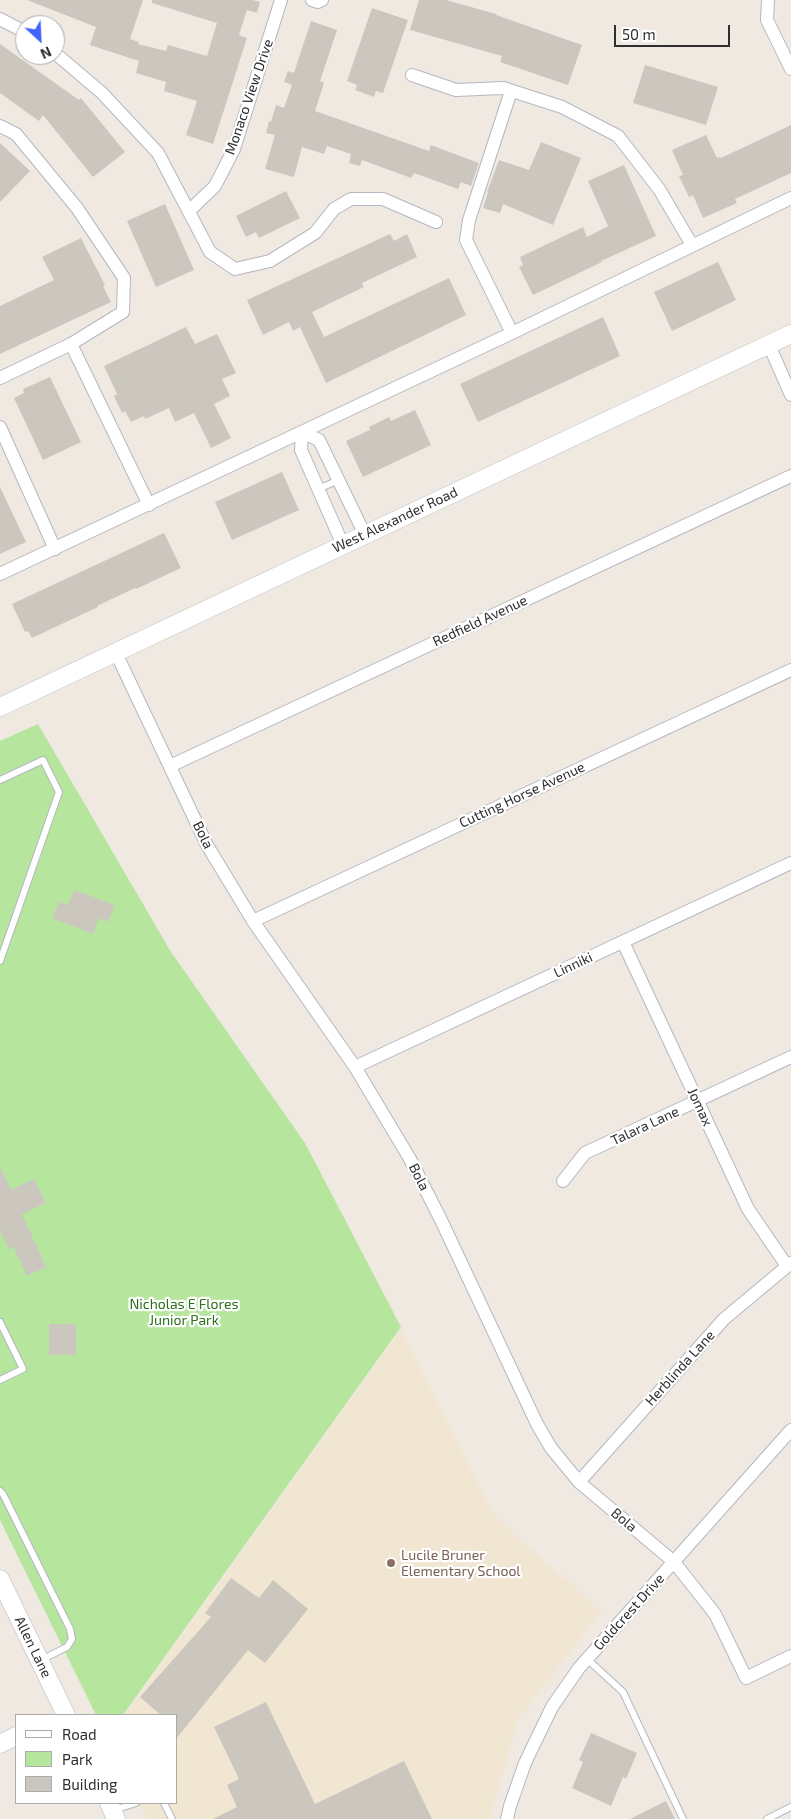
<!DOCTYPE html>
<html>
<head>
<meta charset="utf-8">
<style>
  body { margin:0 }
  #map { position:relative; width:791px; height:1819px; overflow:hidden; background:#efe9e1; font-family:"Exo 2",sans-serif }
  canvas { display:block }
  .legend { position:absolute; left:15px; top:1714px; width:162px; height:90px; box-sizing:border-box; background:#fff; border:1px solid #ababab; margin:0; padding:6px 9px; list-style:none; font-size:15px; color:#2e2e2e }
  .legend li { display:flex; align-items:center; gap:10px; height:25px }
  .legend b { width:25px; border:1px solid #ababab }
  .north { position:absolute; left:15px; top:15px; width:50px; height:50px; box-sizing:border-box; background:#fff; border:1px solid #ababab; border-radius:50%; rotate:155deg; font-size:14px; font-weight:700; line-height:20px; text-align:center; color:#2e2e2e }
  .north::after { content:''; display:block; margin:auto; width:18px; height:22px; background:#4264fb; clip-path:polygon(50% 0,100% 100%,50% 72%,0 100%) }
  .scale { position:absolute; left:614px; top:25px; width:116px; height:22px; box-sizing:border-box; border:2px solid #2e2e2e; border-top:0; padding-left:6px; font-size:15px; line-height:18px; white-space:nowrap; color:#2e2e2e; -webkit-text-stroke:4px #fff; paint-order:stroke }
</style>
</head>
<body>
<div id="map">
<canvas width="791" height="1819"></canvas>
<ul class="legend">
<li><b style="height:6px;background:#fff"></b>Road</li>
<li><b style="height:14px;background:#b6e59e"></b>Park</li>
<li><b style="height:14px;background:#cbc7bf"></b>Building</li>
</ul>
<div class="north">N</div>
<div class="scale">50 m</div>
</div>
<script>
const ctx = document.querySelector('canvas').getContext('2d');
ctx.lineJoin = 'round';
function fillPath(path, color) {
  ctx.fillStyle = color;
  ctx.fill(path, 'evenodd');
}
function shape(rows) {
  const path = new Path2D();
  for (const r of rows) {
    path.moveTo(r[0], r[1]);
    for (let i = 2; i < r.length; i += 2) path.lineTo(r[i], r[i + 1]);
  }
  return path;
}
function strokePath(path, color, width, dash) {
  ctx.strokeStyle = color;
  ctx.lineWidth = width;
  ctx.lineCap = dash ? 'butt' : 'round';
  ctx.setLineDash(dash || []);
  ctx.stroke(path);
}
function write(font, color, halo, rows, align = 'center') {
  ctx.font = font + ' "Exo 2",sans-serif';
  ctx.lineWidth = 4.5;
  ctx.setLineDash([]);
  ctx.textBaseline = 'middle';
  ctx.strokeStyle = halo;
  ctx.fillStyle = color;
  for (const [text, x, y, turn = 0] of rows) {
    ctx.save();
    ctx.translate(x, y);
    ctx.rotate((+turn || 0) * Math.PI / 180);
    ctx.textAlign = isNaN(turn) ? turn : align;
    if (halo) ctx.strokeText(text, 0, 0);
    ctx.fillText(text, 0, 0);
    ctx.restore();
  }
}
fillPath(shape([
  [401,1329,494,1516,601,1611,518,1719,490,1819,147,1819,139,1803,176,1803,176,1715,125,1715]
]), '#f0e6d1');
fillPath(shape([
  [38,724,171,952,305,1143,401,1327,123,1715,96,1715,0,1520,0,741]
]), '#b6e59e');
fillPath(shape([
  [27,0,143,0,130,39,139,42,138,44,166,51,168,45,207,56,217,23,152,3,152,0,253,0,260,2,257,13,247,10,239,35,247,38,213,144,186,135,197,101,164,91,166,82,136,73,139,61,90,45,96,27],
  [419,0,446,0,496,14,496,15,582,45,568,85,500,62,502,56,410,30],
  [372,8,408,20,383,93,376,91,374,97,355,90,357,85,347,81],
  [311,21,337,30,320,81,324,83,315,111,429,151,431,145,479,163,471,186,461,182,458,189,414,173,411,178,362,160,360,166,349,163,351,154,327,146,324,154,302,147,294,177,265,169,275,135,266,133,269,121,271,122,276,105,284,108,292,85,284,82,288,71,294,73],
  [0,44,79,100,81,98,125,152,93,177,43,115,39,121,0,93],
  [645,65,718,87,706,125,633,103],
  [791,125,791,173,735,199,737,203,703,218,693,195,689,197,679,176,683,175,672,150,706,135,717,158,720,157,721,158],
  [541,142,581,158,553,225,503,204,500,213,483,208,488,192,487,192,499,160,529,170],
  [0,143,30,171,0,202],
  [624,165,656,236,601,261,602,262,533,295,519,267,523,265,520,257,583,227,587,237,608,226,588,181],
  [286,191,300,218,259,238,256,232,246,237,236,216],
  [165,204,194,270,156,287,127,221],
  [390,234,394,241,407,234,417,257,362,283,364,287,312,312,324,337,449,278,466,315,326,383,300,327,293,331,289,322,263,335,247,300],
  [81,238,105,285,103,286,111,302,0,354,0,306,54,280,42,257],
  [718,262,736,300,672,331,654,292],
  [603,317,620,356,478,422,460,384],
  [186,327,195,344,217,334,236,373,222,379,230,396,214,404,231,438,211,448,194,413,175,422,169,408,145,419,144,416,131,422,125,411,122,413,114,396,117,394,104,366],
  [50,377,81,442,43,460,14,398,24,393,23,389],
  [415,410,431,445,363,477,346,441,370,430,369,427,389,417,391,421],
  [282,472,299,510,232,540,215,502],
  [0,487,26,542,0,554],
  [164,533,181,568,136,589,135,588,97,606,98,607,32,638,28,631,25,632,12,604],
  [74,890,115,905,108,922,99,918,93,934,52,918,59,902,68,905],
  [0,1166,11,1190,34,1179,46,1203,22,1214,46,1267,27,1276,13,1246,9,1249,0,1230],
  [49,1324,76,1324,76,1355,49,1355],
  [231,1578,259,1598,273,1580,308,1609,265,1663,248,1650,176,1739,176,1715,161,1715,140,1697,211,1617,205,1613],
  [266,1702,315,1804,404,1761,432,1819,213,1819,237,1807,227,1785,239,1779,214,1727],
  [591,1733,637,1753,626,1779,623,1777,611,1806,572,1788,583,1762,579,1760],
  [666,1801,675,1819,630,1819]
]), '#cbc7bf');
const lane = shape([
  [318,489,339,480],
  [0,780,43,760,59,792,0,961],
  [0,1322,23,1369,0,1380],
  [0,1491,3,1494,70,1629,72,1639,67,1647,41,1660],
  [587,1659,623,1692,683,1819],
  [164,1803,172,1819],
  [114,1810,136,1803],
  [767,1819,791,1807]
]);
const street = shape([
  [312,0,318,2,322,0],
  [768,0,767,20,791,69],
  [0,19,25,32],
  [55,53,102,93,158,153,210,252,235,269,270,261,315,233,334,209,351,199,383,199,436,222],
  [412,75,456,90,503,88,562,107,618,136,659,189,692,245],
  [511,91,469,220,466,240,512,333],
  [0,126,16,134,77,208,124,278,123,312,71,344,0,378],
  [189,211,215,186,234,149,281,0],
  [71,344,149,505],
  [769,345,791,395],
  [0,427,55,549],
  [343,545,301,450,302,432,319,440,365,535],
  [0,574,512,333,791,198],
  [116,653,207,845,253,921,355,1067,410,1159,441,1220,537,1424,551,1448,579,1482,674,1562,715,1614,746,1678,791,1656],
  [170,766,791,476],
  [253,921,791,670],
  [623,942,748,1209,787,1266],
  [355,1067,791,863],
  [563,1181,585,1153,791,1057],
  [579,1482,724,1319,791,1263],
  [507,1819,510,1806,525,1763,552,1707,579,1668,791,1430]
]);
const secondary = shape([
  [0,707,791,334],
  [0,1579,66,1715],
  [0,1744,16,1736],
  [109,1803,116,1819]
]);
strokePath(lane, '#b4b7c1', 8);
strokePath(street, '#b4b7c1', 14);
strokePath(secondary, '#b4b7c1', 19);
strokePath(lane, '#fff', 6);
strokePath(street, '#fff', 12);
strokePath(secondary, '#fff', 18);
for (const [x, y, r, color] of [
  [391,1563,5,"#8d6e63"]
]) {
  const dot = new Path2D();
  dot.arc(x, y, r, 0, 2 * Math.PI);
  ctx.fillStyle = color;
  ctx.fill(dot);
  strokePath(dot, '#fff', 2);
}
write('14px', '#2e2e2e', '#fff', [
  ["Monaco View Drive",249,97,-71],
  ["West Alexander Road",395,520,-25],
  ["Redfield Avenue",480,621,-25],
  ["Cutting Horse Avenue",522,795,-25],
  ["Bola",203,835,64],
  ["Linniki",573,965,-25],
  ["Jomax",700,1107,65],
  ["Talara Lane",645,1126,-25],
  ["Bola",419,1177,63],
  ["Herblinda Lane",680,1368,-48],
  ["Bola",624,1520,40],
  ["Goldcrest Drive",629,1612,-48],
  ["Allen Lane",33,1647,64]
]);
write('14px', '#2c6e1b', '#fff', [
  ["Nicholas E Flores",184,1304],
  ["Junior Park",184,1320]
]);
write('14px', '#785e54', '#fff', [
  ["Lucile Bruner",401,1555],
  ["Elementary School",401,1571]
], 'left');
</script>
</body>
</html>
